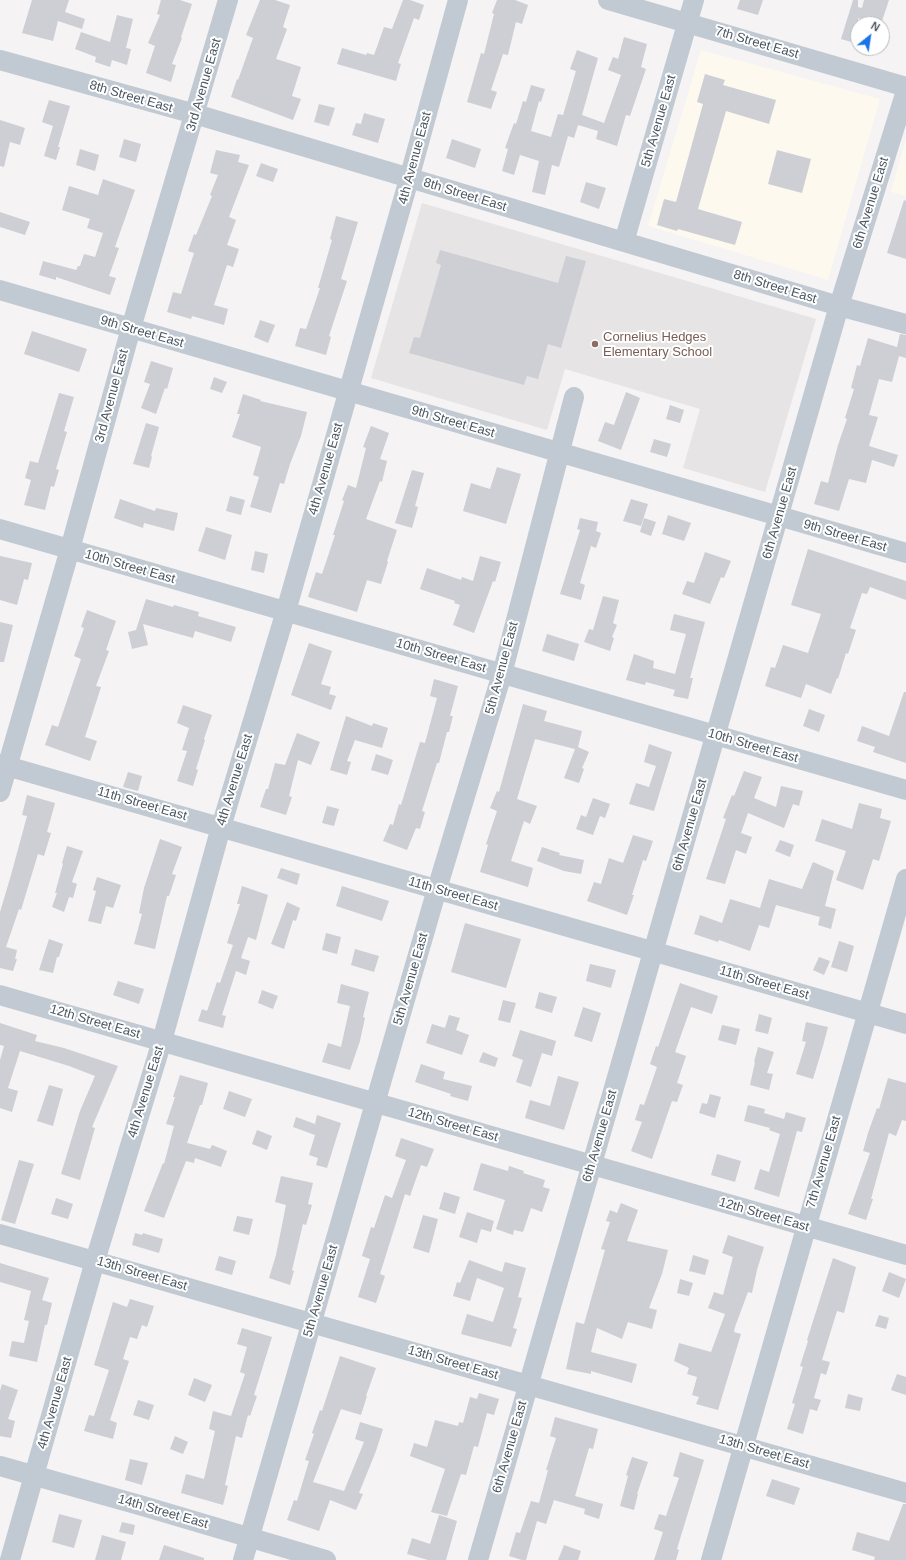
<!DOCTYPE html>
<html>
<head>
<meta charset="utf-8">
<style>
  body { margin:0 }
  #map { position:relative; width:906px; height:1560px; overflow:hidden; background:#f5f3f3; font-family:Helvetica,sans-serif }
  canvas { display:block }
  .north { position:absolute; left:850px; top:16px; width:40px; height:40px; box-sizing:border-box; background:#fff; border:1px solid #b7bbc0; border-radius:50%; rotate:30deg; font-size:11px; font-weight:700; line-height:16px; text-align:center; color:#4a5661 }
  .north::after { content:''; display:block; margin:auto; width:14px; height:18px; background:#1a73e8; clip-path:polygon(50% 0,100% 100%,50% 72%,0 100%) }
</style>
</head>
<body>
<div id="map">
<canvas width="906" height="1560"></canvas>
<div class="north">N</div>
</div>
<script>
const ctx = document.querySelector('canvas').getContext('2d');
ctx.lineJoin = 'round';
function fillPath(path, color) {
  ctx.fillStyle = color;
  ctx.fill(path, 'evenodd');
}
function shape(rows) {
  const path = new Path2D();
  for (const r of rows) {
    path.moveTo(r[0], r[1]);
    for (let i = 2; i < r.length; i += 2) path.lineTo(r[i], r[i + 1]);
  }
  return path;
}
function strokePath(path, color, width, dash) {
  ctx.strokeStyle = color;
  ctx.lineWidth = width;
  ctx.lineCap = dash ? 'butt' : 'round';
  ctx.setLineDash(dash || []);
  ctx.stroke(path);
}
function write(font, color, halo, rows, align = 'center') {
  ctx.font = font + ' Helvetica,sans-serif';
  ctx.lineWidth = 4;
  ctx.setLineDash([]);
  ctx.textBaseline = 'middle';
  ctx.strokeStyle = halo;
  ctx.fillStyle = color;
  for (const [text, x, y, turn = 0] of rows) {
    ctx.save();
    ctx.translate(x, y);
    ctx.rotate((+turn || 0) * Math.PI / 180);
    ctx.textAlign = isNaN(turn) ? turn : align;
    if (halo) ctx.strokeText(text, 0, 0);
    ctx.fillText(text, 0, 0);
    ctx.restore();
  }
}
fillPath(shape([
  [701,50,880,99,828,280,648,226],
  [906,139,906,196,891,192]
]), '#fdf9ef');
fillPath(shape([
  [422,203,816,319,765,492,683,468,700,409,565,369,547,430,371,378]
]), '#e6e4e5');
fillPath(shape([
  [32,0,69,0,65,12,85,19,82,29,58,21,53,41,22,33],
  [161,0,180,0,192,4,181,37,182,38,172,64,176,65,171,82,146,73,155,46,148,43,160,15,157,14],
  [260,0,275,0,290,5,283,27,287,29,276,59,301,67,292,96,301,99,293,120,231,97,237,79,238,80,253,38,246,35],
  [403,0,410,0,424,5,419,20,414,18,398,63,401,64,396,81,337,64,342,48,366,55,367,53,374,55,384,27,392,29],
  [497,0,515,0,528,5,522,24,516,22,508,55,503,54,491,90,497,92,491,109,467,102,481,53,484,54,494,14,492,13],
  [740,0,763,0,758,15,737,9],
  [853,0,858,0,858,7,862,8,864,0,889,0,881,24,858,18,858,44,841,39],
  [117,15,133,19,126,48,131,49,127,65,112,60,110,67,95,62,96,57,75,49,81,32,110,42],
  [624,37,647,44,641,67,646,69,630,116,626,115,617,146,596,139,598,131,578,125,574,138,568,136,559,167,552,165,545,195,532,192,539,161,520,155,514,175,502,171,508,149,505,148,514,123,516,124,523,101,526,102,531,85,545,89,541,102,539,101,531,131,551,137,558,114,563,115,576,71,570,69,577,50,598,58,582,115,604,123,621,75,608,70,613,57,618,59],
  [705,74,725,80,723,85,776,100,769,124,726,111,698,209,742,222,735,245,678,229,677,231,657,225,664,199,676,202,703,104,697,102],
  [49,100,70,106,58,147,60,147,56,160,44,156,53,126,42,122],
  [319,104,335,108,329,126,314,122],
  [364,113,385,119,378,143,352,135,356,123,361,124],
  [0,120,25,128,20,145,10,142,4,167,0,166],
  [124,139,141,144,136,162,119,157],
  [452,139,481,149,475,168,446,158],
  [80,149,99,155,95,171,76,165],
  [216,150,240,155,238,162,249,165,229,217,236,220,227,245,239,249,233,267,227,265,214,305,228,309,224,325,192,316,191,319,167,312,173,292,181,294,194,253,188,251,194,234,196,235,212,196,210,195,218,175,210,173],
  [777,150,811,159,802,193,768,184],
  [261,163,278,169,273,182,256,176],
  [103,179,135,190,115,247,119,248,109,276,116,278,110,295,56,277,56,280,39,275,43,261,76,270,78,266,80,266,84,254,95,257,103,233,87,228,90,219,62,210,69,186,98,195],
  [586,182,606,188,599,209,580,202],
  [904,200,906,201,906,259,887,253],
  [0,212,30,222,25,235,0,227],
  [336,216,358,222,341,279,347,281,329,336,331,337,326,355,295,346,300,328,306,329,320,288,318,288,332,240,330,239],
  [440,250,558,283,566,256,586,261,561,348,548,344,538,379,527,376,524,385,409,353,414,337,420,338,441,265,436,263],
  [260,320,275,325,268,343,254,337],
  [32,331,87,349,79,372,24,354],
  [900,334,906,335,906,358,899,356,892,382,879,379,869,415,878,417,869,446,898,455,894,467,872,460,866,483,849,479,839,511,814,504,821,481,828,483,838,445,847,419,845,418,854,389,851,388,857,365,860,366,868,338,897,347],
  [151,361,173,368,167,389,165,388,156,414,141,408,150,384,144,382],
  [214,377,227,382,222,393,210,389],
  [626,392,640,398,621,450,598,441,605,422,614,425],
  [59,393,74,397,64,431,67,432,56,469,59,470,54,487,51,486,45,510,24,505,31,480,25,478,30,461,38,463],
  [243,394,261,400,260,401,307,412,301,436,290,464,284,484,280,483,271,513,250,507,259,477,253,475,261,447,232,437,240,414,237,414],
  [670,405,684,410,680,423,666,419],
  [146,423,159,427,151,456,152,457,149,468,133,464],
  [371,426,389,433,380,459,387,461,382,482,380,481,366,519,397,530,387,561,388,562,381,584,367,580,357,612,308,597,316,572,322,574,335,535,333,535,344,501,342,500,348,485,356,488,366,448,363,447],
  [654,439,671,444,667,457,650,452],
  [497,467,521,474,506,524,463,511,471,483,490,489],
  [412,470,424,473,415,506,418,507,412,528,395,523],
  [230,496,245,500,241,515,226,511],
  [120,499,155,511,156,508,178,513,174,531,144,523,143,528,114,518],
  [631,499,648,504,641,526,623,521],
  [668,515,691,523,684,541,662,534],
  [580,518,598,522,596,531,601,533,596,548,591,546,580,583,585,585,581,600,560,594,580,530,577,529],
  [644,518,656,522,651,536,640,532],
  [206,527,232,535,225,560,198,551],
  [808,549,906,581,906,600,870,587,867,594,862,593,850,628,856,630,848,654,846,653,838,679,837,678,831,694,806,684,801,698,765,686,771,667,775,668,783,645,808,653,821,614,791,605],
  [255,551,268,554,264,573,251,570],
  [705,552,731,561,724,578,721,577,710,604,682,594,687,581,694,583],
  [0,556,32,563,28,580,24,579,17,605,0,600],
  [480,556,501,562,495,582,493,581,474,633,453,625,460,605,454,603,455,601,420,589,427,568,461,580,462,577,473,581],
  [603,596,619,600,613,623,617,625,612,637,614,638,610,651,584,642,589,629,593,630],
  [146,599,173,607,174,605,199,612,198,616,236,627,231,642,195,631,193,638,143,624,148,645,132,649,128,632,136,630],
  [87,610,116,621,106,650,109,651,96,686,101,687,85,737,97,741,90,761,45,745,52,725,58,727,81,659,74,656,84,628,81,627,82,624],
  [674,614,705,622,690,678,693,678,688,699,673,696,675,690,646,682,645,685,626,680,634,654,654,661,653,668,675,674,686,634,670,630],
  [0,622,13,625,4,662,0,662],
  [547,634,579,644,574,661,542,651],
  [309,643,332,651,321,684,331,687,329,694,336,696,331,710,291,695],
  [434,679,458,686,450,716,453,716,449,732,447,732,439,763,437,763,422,811,425,812,420,829,416,828,407,850,383,841,390,824,393,825,399,804,401,805,420,742,425,743,437,698,430,696],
  [904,692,906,692,906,763,873,752,875,747,857,741,862,726,889,736],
  [523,704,547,711,544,721,582,731,578,747,589,752,582,768,584,769,579,783,564,778,575,749,535,739,517,799,537,806,530,824,524,821,511,861,533,868,528,887,480,872,488,845,486,844,497,811,490,808,497,791,499,792],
  [183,705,212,715,204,739,205,740,196,769,198,770,193,786,177,781,187,751,182,750,189,728,177,723],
  [809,709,825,715,819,732,803,726],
  [346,716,372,726,373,723,388,728,382,748,355,740,347,761,351,762,347,775,330,770],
  [297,733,320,742,311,765,298,760,289,796,292,797,286,815,260,807,266,789,268,789,275,763,285,765],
  [649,744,672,752,654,811,629,804,636,783,649,787,656,766,644,762],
  [376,754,393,760,388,775,371,770],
  [744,771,762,777,754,798,776,807,781,786,803,791,799,806,793,804,784,828,748,813,741,833,752,837,746,854,736,850,725,884,706,879,726,819,723,818,732,795,734,796],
  [128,772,142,776,138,791,123,787],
  [27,795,55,803,47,832,51,833,44,856,38,854,21,910,19,909,6,947,17,950,15,959,17,959,13,971,0,968,0,912,11,875,27,816,22,815],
  [593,798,610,804,605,818,600,816,593,835,576,829,581,815,586,817],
  [859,803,882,809,880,818,891,821,879,861,873,859,863,890,836,880,846,851,815,841,822,819,852,829],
  [327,806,339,809,334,826,322,823],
  [633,835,653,841,646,861,643,860,632,895,634,895,627,915,587,901,594,882,601,884,609,858,623,863],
  [160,839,182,847,172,874,176,875,169,896,167,896,155,949,134,944,142,914,139,913,144,888],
  [780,840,794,845,790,857,775,851],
  [67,846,83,851,72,882,77,884,73,898,69,897,64,912,52,907,57,893,55,893,63,864,62,863],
  [542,847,560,853,559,855,584,860,581,874,564,871,537,861],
  [813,862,834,871,825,906,836,909,831,929,818,925,820,917,776,905,769,928,759,925,750,951,719,940,718,942,694,934,700,915,722,923,730,899,760,908,769,879,802,889],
  [281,868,300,874,297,885,277,878],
  [97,877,121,885,113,908,106,906,101,924,88,921,96,891,93,890],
  [242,886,268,895,256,940,248,937,241,958,250,961,246,975,236,971,222,1015,226,1016,223,1028,198,1021,202,1009,207,1011,217,982,220,983,233,945,227,943,240,904,237,904],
  [342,886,389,901,382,921,336,906],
  [287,902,300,908,296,921,293,920,284,949,271,944],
  [465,923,521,939,506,988,451,972],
  [326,933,341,937,337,954,322,950],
  [49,939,63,944,59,957,57,957,53,973,39,970],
  [839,941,854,946,847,972,831,967],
  [355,949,379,956,374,972,351,965],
  [819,957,830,961,824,975,813,970],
  [590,964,616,970,611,988,586,981],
  [118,981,144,989,139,1004,113,995],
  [680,983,718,996,712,1014,691,1007,675,1052,686,1056,677,1083,683,1085,677,1102,672,1101,652,1159,631,1151,642,1122,635,1120,640,1104,644,1105,657,1067,650,1064,656,1046,658,1047],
  [341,984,369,992,363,1017,365,1018,360,1041,350,1070,322,1062,328,1043,341,1047,350,1006,337,1003],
  [262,990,278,996,273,1009,258,1003],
  [539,992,557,997,552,1013,535,1008],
  [503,1000,516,1003,510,1023,498,1020],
  [583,1007,601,1013,592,1042,574,1036],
  [759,1014,772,1018,768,1034,755,1031],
  [449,1015,460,1018,456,1030,469,1035,462,1055,426,1043,432,1024,445,1028],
  [806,1022,828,1027,823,1046,813,1079,796,1074,806,1042,802,1041],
  [0,1023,37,1035,35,1041,64,1048,118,1066,92,1127,95,1128,80,1180,61,1174,80,1111,95,1076,69,1066,20,1051,8,1088,18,1091,12,1112,0,1108,0,1060,4,1046,0,1045],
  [722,1025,740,1029,736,1045,718,1040],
  [520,1030,556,1041,552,1056,542,1053,531,1087,516,1082,523,1060,512,1056],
  [758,1047,774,1052,767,1073,773,1074,769,1090,750,1085,755,1062,754,1062],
  [483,1052,498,1058,495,1067,479,1062],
  [421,1064,445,1072,443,1079,472,1086,468,1101,450,1096,451,1094,415,1082],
  [180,1075,208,1083,202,1105,200,1105,187,1143,210,1149,212,1145,227,1151,221,1167,195,1158,194,1163,186,1161,164,1218,144,1211,163,1163,164,1164,174,1126,166,1124,175,1097,173,1097],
  [558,1076,579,1082,564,1130,525,1118,530,1100,550,1106],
  [888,1078,906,1083,906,1121,902,1120,896,1136,889,1133,871,1199,873,1199,866,1220,848,1214,870,1153,863,1151,868,1133,877,1108,879,1109],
  [49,1085,63,1089,53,1126,37,1121],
  [229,1091,252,1099,245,1117,223,1109],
  [710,1094,721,1097,715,1118,699,1113,702,1103,707,1104],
  [748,1105,765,1109,764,1113,784,1119,786,1112,806,1118,802,1132,797,1131,779,1197,754,1189,760,1169,769,1172,780,1134,769,1130,770,1128,744,1121],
  [317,1115,341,1123,327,1168,316,1165,318,1158,309,1155,315,1135,293,1127,296,1117,315,1124],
  [257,1130,272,1136,267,1150,252,1144],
  [401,1138,434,1149,427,1167,421,1165,410,1196,405,1194,380,1274,385,1276,376,1303,358,1297,370,1259,362,1256,371,1227,374,1228,385,1195,392,1198,406,1160,395,1156],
  [717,1154,741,1161,735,1182,711,1175],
  [19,1160,34,1164,15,1224,1,1220],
  [481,1163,508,1171,509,1166,524,1171,523,1173,545,1180,543,1187,550,1189,542,1212,531,1208,523,1232,514,1230,513,1235,496,1229,505,1200,473,1190],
  [281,1176,313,1183,308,1204,312,1205,306,1225,303,1224,292,1270,294,1271,290,1285,269,1278,276,1255,286,1205,275,1202],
  [444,1192,460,1197,455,1214,439,1209],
  [56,1198,73,1204,68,1219,51,1214],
  [621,1203,638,1210,627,1241,668,1250,662,1274,649,1308,657,1310,652,1329,628,1322,622,1339,597,1328,591,1352,637,1364,632,1383,591,1371,591,1374,566,1369,576,1322,584,1324,605,1250,601,1249,610,1222,606,1221,610,1210,617,1213],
  [467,1212,494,1221,491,1232,481,1229,477,1243,459,1237],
  [423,1215,438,1219,429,1253,413,1248],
  [237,1216,253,1219,249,1235,233,1231],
  [135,1233,142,1235,143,1233,163,1239,159,1253,132,1245],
  [728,1235,764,1247,757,1270,752,1293,748,1292,735,1327,734,1332,741,1334,718,1410,696,1404,699,1397,692,1395,697,1377,687,1374,689,1368,674,1361,679,1343,711,1352,725,1314,708,1308,714,1292,723,1295,733,1257,722,1253],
  [693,1255,709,1260,705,1275,689,1271],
  [219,1256,236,1261,232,1275,215,1270],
  [833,1258,856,1267,844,1313,837,1311,822,1360,830,1362,826,1375,821,1373,814,1398,821,1400,817,1411,810,1409,803,1434,787,1429,795,1404,792,1403,803,1367,800,1366,808,1341,807,1340],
  [469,1260,502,1272,505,1262,526,1268,518,1297,522,1298,513,1328,517,1329,511,1347,461,1334,467,1314,493,1322,504,1288,477,1278,470,1301,453,1296,457,1282,460,1283],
  [0,1263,49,1278,42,1300,52,1303,47,1325,45,1325,37,1362,9,1356,12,1341,24,1343,29,1321,24,1320,31,1291,0,1282],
  [889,1272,906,1279,899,1298,882,1291],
  [680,1279,693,1283,689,1296,677,1293],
  [130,1299,154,1306,147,1327,142,1325,137,1339,130,1337,123,1359,129,1361,110,1420,117,1423,113,1439,84,1431,89,1415,94,1416,109,1370,94,1365,113,1302,127,1307],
  [879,1315,889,1318,886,1329,875,1326],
  [242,1328,272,1337,254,1395,257,1396,250,1416,248,1415,242,1438,236,1436,225,1485,228,1486,223,1505,181,1493,186,1474,204,1479,215,1431,209,1429,213,1411,231,1416,245,1374,240,1372,247,1347,237,1344],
  [340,1356,376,1368,366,1396,367,1396,361,1415,341,1409,313,1482,344,1491,364,1442,355,1439,360,1422,383,1429,376,1451,359,1493,363,1494,356,1510,330,1500,319,1531,287,1520,294,1500,297,1501,309,1461,305,1460,314,1434,312,1433,320,1410,322,1411],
  [897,1374,906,1377,906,1395,891,1390],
  [194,1378,212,1385,205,1402,188,1395],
  [2,1384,18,1390,8,1419,15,1421,11,1438,0,1436,0,1391],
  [479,1393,499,1399,494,1415,487,1413,478,1447,474,1446,466,1475,461,1474,447,1516,431,1512,445,1469,410,1456,414,1443,427,1447,435,1420,458,1426,459,1422,463,1423,470,1397,477,1399],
  [848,1394,863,1398,860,1411,845,1408],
  [138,1400,154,1405,149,1420,133,1415],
  [555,1417,598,1429,593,1449,589,1448,575,1496,603,1504,599,1519,584,1514,585,1509,554,1500,546,1524,537,1521,526,1560,522,1560,509,1556,516,1532,520,1533,531,1501,539,1503,548,1470,546,1470,556,1438,550,1436],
  [175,1436,188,1442,183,1454,170,1449],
  [680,1452,704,1460,677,1549,679,1550,676,1560,654,1560,663,1532,654,1529,659,1514,666,1516,671,1501,679,1478,673,1476],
  [632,1457,648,1462,637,1494,638,1494,634,1510,620,1506,628,1476,626,1475],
  [130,1459,148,1463,142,1485,125,1480],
  [772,1479,800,1488,794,1505,766,1496],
  [903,1504,906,1504,906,1560,874,1560,875,1557,852,1550,857,1532,889,1541],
  [59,1514,82,1520,74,1548,52,1542],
  [439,1515,457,1521,446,1560,428,1560,407,1554,412,1538,430,1544],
  [122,1522,135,1525,133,1535,119,1532],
  [102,1535,126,1542,121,1560,95,1560],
  [164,1545,204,1558,204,1560,159,1560],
  [564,1545,581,1551,578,1560,558,1560]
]), '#cdcfd5');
strokePath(shape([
  [608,0,906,87],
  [0,60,195,114,839,306,906,324],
  [624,242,694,0],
  [0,290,906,553],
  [0,529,906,790],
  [0,764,906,1024],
  [0,792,70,549,131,328,228,0],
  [0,995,906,1255],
  [0,1234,906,1493],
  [0,1466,143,1506,326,1560],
  [10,1560,95,1261,162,1041,221,827,286,611,409,179,458,0],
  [243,1560,437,889,502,674,574,397],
  [478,1560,839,306,906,91],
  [711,1560,906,879]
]), '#c1cad2', 20);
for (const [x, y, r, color] of [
  [595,344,4,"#8d6e63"]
]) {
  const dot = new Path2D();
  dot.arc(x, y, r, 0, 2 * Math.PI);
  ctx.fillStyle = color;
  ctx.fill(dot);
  strokePath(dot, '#fff', 1.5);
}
write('13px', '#4a5661', '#fff', [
  ["7th Street East",757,43,16],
  ["3rd Avenue East",204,85,-74],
  ["8th Street East",131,97,16],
  ["5th Avenue East",659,121,-74],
  ["4th Avenue East",415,158,-75],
  ["8th Street East",465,195,17],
  ["6th Avenue East",871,203,-73],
  ["8th Street East",775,287,17],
  ["9th Street East",142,332,16],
  ["3rd Avenue East",112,396,-75],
  ["9th Street East",453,422,16],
  ["4th Avenue East",326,469,-74],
  ["6th Avenue East",780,513,-74],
  ["9th Street East",845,536,16],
  ["10th Street East",130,567,16],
  ["10th Street East",441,656,16],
  ["5th Avenue East",502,668,-75],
  ["10th Street East",753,746,16],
  ["4th Avenue East",235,780,-73],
  ["11th Street East",142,804,16],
  ["6th Avenue East",690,825,-74],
  ["11th Street East",453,894,16],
  ["5th Avenue East",411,979,-74],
  ["11th Street East",764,983,16],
  ["12th Street East",95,1022,16],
  ["4th Avenue East",146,1092,-73],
  ["12th Street East",453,1125,16],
  ["6th Avenue East",600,1136,-74],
  ["7th Avenue East",824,1162,-74],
  ["12th Street East",764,1215,16],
  ["13th Street East",142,1274,16],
  ["5th Avenue East",321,1291,-74],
  ["13th Street East",453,1363,16],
  ["4th Avenue East",55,1403,-74],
  ["6th Avenue East",510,1447,-74],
  ["13th Street East",764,1452,16],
  ["14th Street East",163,1512,16]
]);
write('13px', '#785e54', '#fff', [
  ["Cornelius Hedges",603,337],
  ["Elementary School",603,352]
], 'left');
</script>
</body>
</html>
